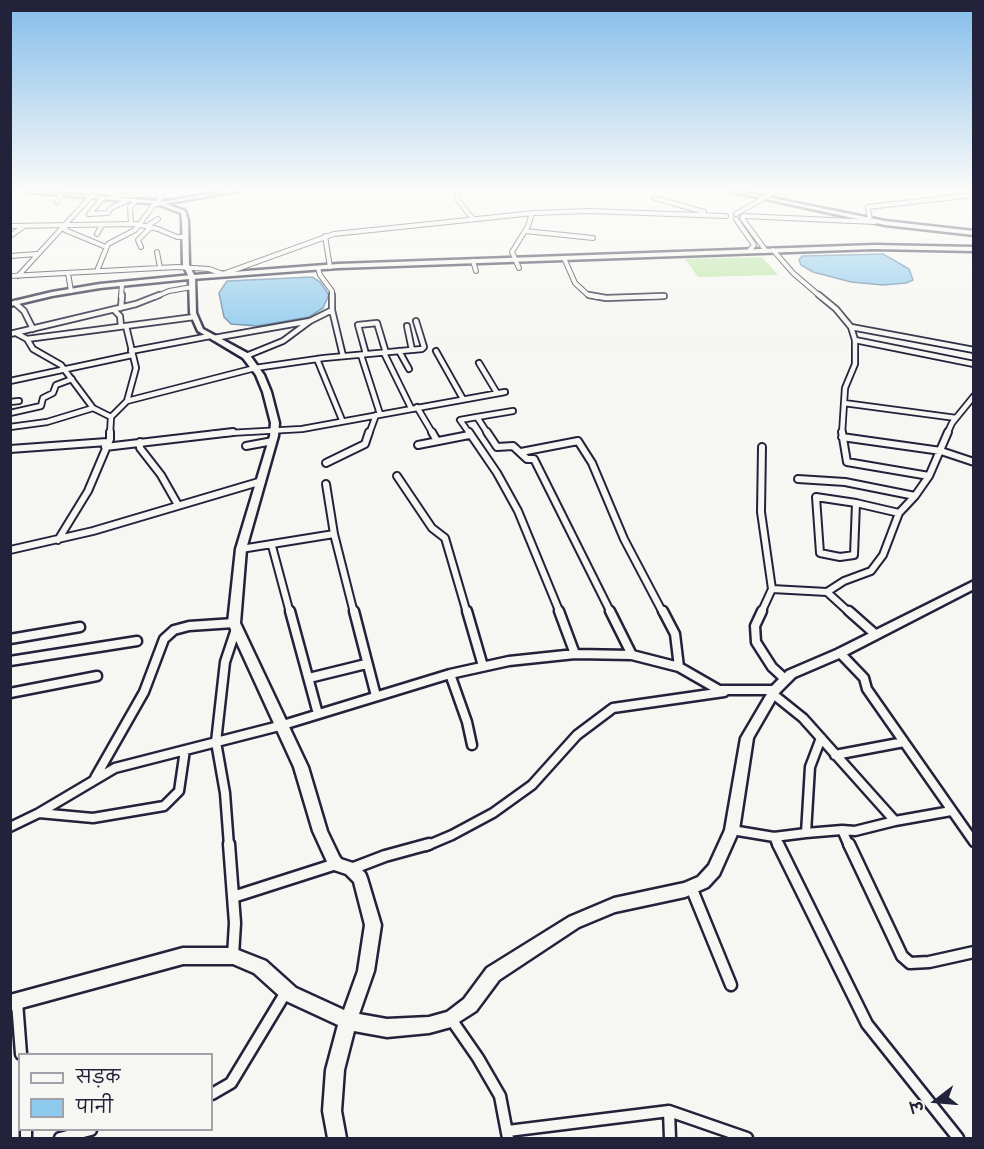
<!DOCTYPE html>
<html>
<head>
<meta charset="utf-8">
<style>
  body { margin:0 }
  #map { position:relative; width:984px; height:1149px; overflow:hidden; background:#f6f6f2; font-family:Mynerve,"Playpen Sans Deva",sans-serif }
  canvas { display:block }
  .frame { position:absolute; inset:0; border:12px solid #22223b; pointer-events:none }
  .legend { position:absolute; left:18px; top:1053px; width:195px; height:78px; box-sizing:border-box; background:#f6f6f2; border:2px solid #a1a1a9; margin:0; padding:8px 10px; list-style:none; font-size:18px; color:#22223b }
  .legend li { display:flex; align-items:center; gap:12px; height:30px }
  .legend b { width:30px; border:2px solid #a1a1a9 }
  .north { position:absolute; left:906px; top:1071px; width:60px; height:60px; -webkit-text-stroke:4px #f6f6f2; paint-order:stroke; rotate:254deg; font-size:16px; font-weight:700; line-height:24px; text-align:center; color:#22223b }
  .north::after { content:''; display:block; margin:auto; width:21px; height:27px; background:#22223b; clip-path:polygon(50% 0,100% 100%,50% 72%,0 100%) }
</style>
</head>
<body>
<div id="map">
<canvas width="984" height="1149"></canvas>
<div class="frame"></div>
<ul class="legend">
<li><b style="height:8px;background:#f6f6f2"></b>सड़क</li>
<li><b style="height:16px;background:#8cc9ec"></b>पानी</li>
</ul>
<div class="north">उ</div>
</div>
<script>
const ctx = document.querySelector('canvas').getContext('2d');
ctx.lineJoin = 'round';
function fillPath(path, color) {
  ctx.fillStyle = color;
  ctx.fill(path, 'evenodd');
}
function shape(rows) {
  const path = new Path2D();
  for (const r of rows) {
    path.moveTo(r[0], r[1]);
    for (let i = 2; i < r.length; i += 2) path.lineTo(r[i], r[i + 1]);
  }
  return path;
}
function strokePath(path, color, width, dash) {
  ctx.strokeStyle = color;
  ctx.lineWidth = width;
  ctx.lineCap = dash ? 'butt' : 'round';
  ctx.setLineDash(dash || []);
  ctx.stroke(path);
}
fillPath(shape([
  [762,257,778,275,698,277,685,259]
]), '#bae5a2');
const water = shape([
  [883,254,909,269,913,280,906,283,883,285,851,282,813,272,801,265,799,260,802,256,883,254],
  [312,277,320,282,329,295,323,308,309,317,257,326,231,324,224,317,219,293,227,281,312,277]
]);
fillPath(water, '#8cc9ec');
strokePath(water, '#6286a5', 1.5);
const streetFar4 = shape([
  [458,191,457,199,473,219],
  [112,196,162,194],
  [655,198,704,212],
  [57,202,61,194],
  [89,214,108,213,111,208,126,201],
  [89,214,103,198],
  [736,214,776,191],
  [743,216,875,222],
  [742,218,766,251],
  [736,219,754,245,749,251],
  [870,220,868,207,974,195],
  [131,224,130,207,135,202],
  [66,225,65,230,106,247],
  [10,226,136,224,158,229,177,237,185,237],
  [147,226,158,219],
  [525,231,593,238],
  [97,234,102,225],
  [10,236,23,227],
  [325,236,330,267],
  [141,247,138,240,151,227],
  [773,250,793,273,821,297],
  [157,252,160,268],
  [10,256,37,254],
  [564,258,575,283,588,295,598,297],
  [473,261,476,271],
  [318,268,320,275,332,291,332,297],
  [519,268,512,252,528,226,532,213],
  [97,271,108,244,135,230,153,206,158,203,164,191],
  [68,273,71,291],
  [10,276,177,267,209,269,223,274,334,234,534,213,589,211,726,216],
  [18,276,96,191],
  [121,297,122,284],
  [155,297,169,291,192,287],
  [646,297,664,296]
]);
const streetFar3 = shape([
  [332,295,332,310,343,356],
  [589,295,606,298,664,296],
  [819,295,836,309,851,327,855,340,855,364,845,388,842,434],
  [15,303,24,311,33,329],
  [121,308,122,295],
  [114,310,120,316,121,326],
  [407,326,412,350],
  [851,327,974,350],
  [16,333,27,339,33,349,61,365,93,408,111,417],
  [10,334,136,304,159,295],
  [214,338,310,321,332,310],
  [27,339,194,317],
  [855,340,974,364],
  [131,351,210,336],
  [399,351,409,369],
  [436,351,463,399],
  [384,353,411,408],
  [366,354,358,325,377,323,386,353],
  [361,355,380,414],
  [246,356,283,341,310,321],
  [317,359,342,420],
  [479,363,497,393],
  [10,381,132,355],
  [127,401,255,368,324,358,422,349,424,347,416,321],
  [10,402,19,401],
  [844,403,956,418],
  [417,407,433,434],
  [10,413,41,406,43,398,53,393,56,385,72,379],
  [10,427,47,422,93,408],
  [110,434,111,417,127,401,136,368,126,326],
  [211,434,302,429,505,392],
  [369,434,376,415],
  [470,434,460,420,477,417],
  [488,434,477,417,513,411],
  [947,434,952,423,974,396]
]);
const streetFar2 = shape([
  [432,432,437,441],
  [469,432,497,473,518,511,560,613],
  [487,432,497,447,513,446,527,459,534,459,611,613],
  [842,432,847,462,929,476,948,432],
  [842,437,941,451,974,462],
  [140,442,140,448,161,475,178,505],
  [418,445,469,435],
  [246,446,273,441],
  [105,447,233,432],
  [10,449,107,442],
  [521,452,578,441,592,463,624,539,663,613],
  [326,463,365,444,369,432],
  [397,476,432,528,445,538,467,613],
  [798,479,845,482,915,496,929,476],
  [816,497,856,503,854,555,840,557,820,553,816,497],
  [856,503,899,513],
  [334,534,354,613],
  [58,540,88,491,110,439,110,432],
  [272,546,290,613],
  [241,549,334,534,326,484],
  [10,550,93,531,262,481],
  [772,589,827,592],
  [761,613,772,589,761,512,762,447],
  [850,613,827,592,844,581,871,571,883,555,899,513,915,496]
]);
const streetFar1 = shape([
  [290,611,318,714],
  [354,611,376,696],
  [467,611,483,666],
  [559,611,575,654],
  [610,611,632,655],
  [663,611,675,634,679,667],
  [762,611,755,626,756,642,772,667,785,679],
  [849,611,875,634],
  [10,639,80,627],
  [840,653,864,678,867,689,974,842],
  [10,661,137,641],
  [450,674,467,722,472,745],
  [309,678,366,664],
  [10,693,97,676],
  [773,694,803,718,895,821,951,811],
  [835,755,904,742],
  [95,778,144,692,164,639,174,630,189,626,234,623],
  [39,813,93,818,164,806,179,791,185,750],
  [10,827,39,813,115,768,283,725,450,674,509,661,575,654,632,655,679,667,719,690,775,690],
  [732,830,774,837,806,833,810,767,821,738],
  [842,830,855,831,895,821],
  [806,833,842,830,849,846],
  [774,837,778,846],
  [229,846,225,793,216,742,225,662,236,629],
  [426,846,452,835,493,813,532,785,577,735,613,708,724,692]
]);
const street = shape([
  [229,844,235,923,233,956],
  [778,844,867,1024,958,1138],
  [849,844,902,956,910,963,929,962,974,952],
  [351,869,385,856,429,844],
  [691,887,731,985],
  [233,897,336,864],
  [17,1002,21,1054],
  [451,1019,478,1058,500,1096,508,1138],
  [212,1094,231,1083,286,992],
  [669,1111,670,1138],
  [26,1130,26,1138],
  [508,1131,669,1111,747,1138],
  [60,1138,91,1130]
]);
const secondary = shape([
  [227,191,237,191,158,205,155,203,227,191],
  [729,191,737,191,885,221,974,231,974,235,885,225,729,191],
  [192,275,195,277,196,313,203,329,249,354,264,375,271,392,279,423,278,436,246,549,240,623,308,767,327,831,339,856,341,859,356,864,365,873,367,878,381,925,374,971,359,1014,387,1019,429,1017,447,1012,464,999,487,968,569,917,614,898,684,883,698,877,709,865,725,830,741,738,771,687,787,671,836,650,974,581,974,589,844,656,795,677,779,693,753,738,739,830,719,875,708,887,685,897,615,912,579,927,499,980,476,1011,451,1027,429,1033,387,1037,354,1031,344,1070,341,1111,346,1138,328,1138,323,1111,326,1070,338,1025,284,1000,254,973,233,964,183,964,10,1011,10,995,183,948,233,948,266,961,296,988,344,1010,358,971,365,925,354,882,346,874,331,869,329,866,313,831,294,767,228,623,236,549,270,436,271,423,263,392,256,375,243,358,198,331,190,313,189,279,100,288,52,296,10,306,10,302,52,292,100,284,192,275]
]);
const primary = shape([
  [29,191,158,201,185,211,188,220,189,265,194,275,338,264,874,245,974,247,974,251,874,249,338,268,192,279,189,277,183,265,182,220,181,213,157,204,31,192,29,191]
]);
strokePath(streetFar4, '#22223b', 6);
strokePath(streetFar3, '#22223b', 8);
strokePath(streetFar2, '#22223b', 10);
strokePath(streetFar1, '#22223b', 13);
strokePath(street, '#22223b', 15);
strokePath(secondary, '#22223b', 5);
strokePath(primary, '#22223b', 5);
strokePath(streetFar4, '#f6f6f2', 4);
strokePath(streetFar3, '#f6f6f2', 4.5);
strokePath(streetFar2, '#f6f6f2', 6);
strokePath(streetFar1, '#f6f6f2', 8);
strokePath(street, '#f6f6f2', 10);
fillPath(secondary, '#f6f6f2');
fillPath(primary, '#f6f6f2');
const sky = ctx.createLinearGradient(0, 0, 0, 352);
sky.addColorStop(0, '#83bcea');
sky.addColorStop(0.54, '#fbfbf9');
sky.addColorStop(1, '#fbfbf900');
ctx.fillStyle = sky;
ctx.fillRect(0, 0, 984, 352);
</script>
</body>
</html>
